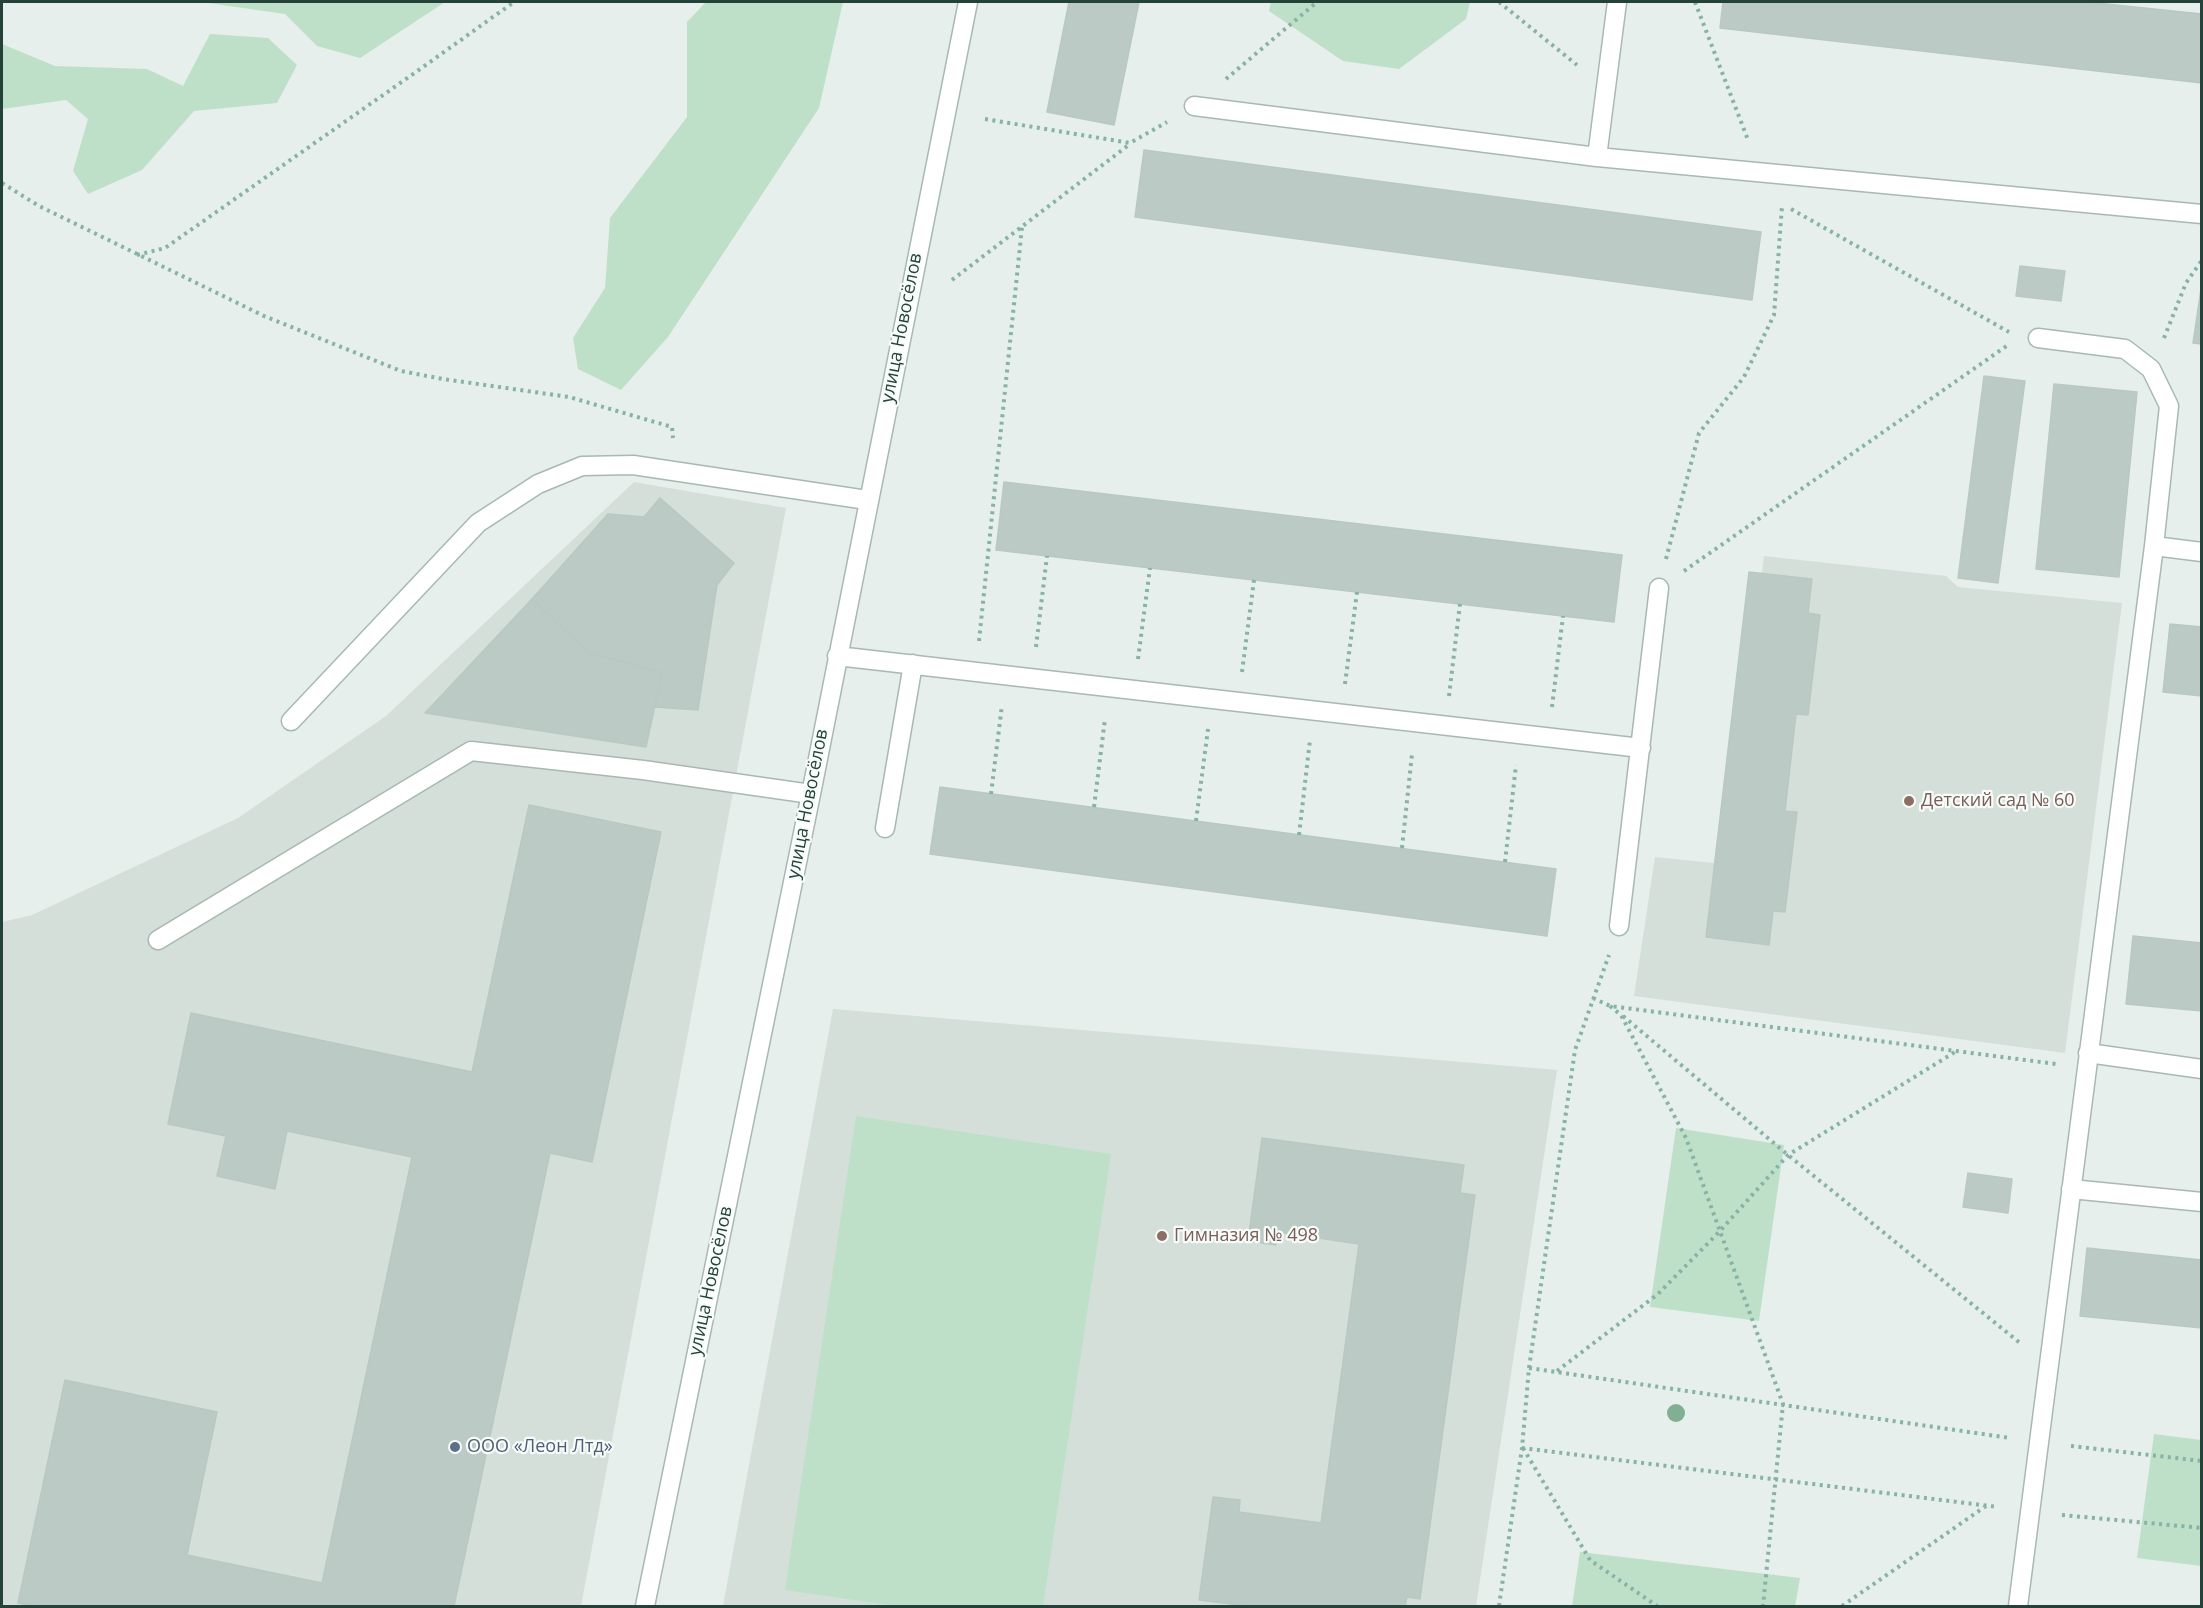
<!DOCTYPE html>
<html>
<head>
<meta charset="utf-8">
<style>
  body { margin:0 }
  #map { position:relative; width:2203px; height:1608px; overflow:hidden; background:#e6efeb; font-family:"Open Sans",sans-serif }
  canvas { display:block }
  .frame { position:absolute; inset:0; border:3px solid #24423a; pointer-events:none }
</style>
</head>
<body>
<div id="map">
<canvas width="2203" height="1608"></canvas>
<div class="frame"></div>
</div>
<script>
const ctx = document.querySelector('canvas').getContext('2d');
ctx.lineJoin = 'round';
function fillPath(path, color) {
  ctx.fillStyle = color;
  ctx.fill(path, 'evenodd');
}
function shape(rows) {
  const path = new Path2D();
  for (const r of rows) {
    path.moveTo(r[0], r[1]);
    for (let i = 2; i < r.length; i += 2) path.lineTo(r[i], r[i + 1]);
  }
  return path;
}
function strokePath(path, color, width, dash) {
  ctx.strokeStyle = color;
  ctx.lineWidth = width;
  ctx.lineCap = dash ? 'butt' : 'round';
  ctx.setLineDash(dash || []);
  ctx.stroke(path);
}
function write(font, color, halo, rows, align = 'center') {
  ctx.font = font + ' "Open Sans",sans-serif';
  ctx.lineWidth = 4.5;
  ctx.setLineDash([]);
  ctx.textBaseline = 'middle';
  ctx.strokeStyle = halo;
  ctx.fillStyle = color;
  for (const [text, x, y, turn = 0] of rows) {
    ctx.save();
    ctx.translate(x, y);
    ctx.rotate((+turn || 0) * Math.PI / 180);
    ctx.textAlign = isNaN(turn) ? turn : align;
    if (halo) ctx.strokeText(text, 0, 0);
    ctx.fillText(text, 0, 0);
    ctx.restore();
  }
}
fillPath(shape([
  [634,482,786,508,581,1606,2,1606,2,922,32,915,238,818,386,716],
  [1764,556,1946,576,1958,587,2122,603,2065,1053,1634,996,1655,857,1714,863,1749,572,1762,573],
  [833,1009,1557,1070,1476,1606,723,1606]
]), '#d4dfda');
fillPath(shape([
  [201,2,445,2,360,58,317,46,285,14],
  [706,2,843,2,819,108,668,337,621,390,578,369,573,338,605,288,610,218,687,117,687,22],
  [1271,2,1470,2,1466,19,1399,69,1343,61,1269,11],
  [210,34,268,38,297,65,277,103,194,111,142,170,88,194,73,171,88,119,66,100,2,109,2,44,55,66,147,69,183,86],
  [856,1116,1111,1154,1043,1606,896,1606,785,1590],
  [1676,1128,1784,1145,1759,1321,1650,1307],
  [2154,1434,2201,1440,2201,1566,2137,1558],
  [1580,1552,1800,1578,1795,1606,1572,1606]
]), '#bfe0c8');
const building = shape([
  [1069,2,1139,2,1114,125,1047,112,1069,2],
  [1723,2,2087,2,2202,14,2202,83,1720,28,1723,2],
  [1144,150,1761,232,1752,300,1135,217,1144,150],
  [2020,266,2065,271,2061,301,2016,296,2020,266],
  [2202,282,2202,344,2193,343,2202,282],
  [1984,376,2025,381,1998,583,1958,578,1984,376],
  [2054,384,2137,392,2119,577,2036,569,2054,384],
  [1004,482,1622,555,1614,622,996,550,1004,482],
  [660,498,734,563,717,585,698,710,655,707,662,672,589,653,532,599,608,514,644,517,660,498],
  [1749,572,1812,579,1808,613,1820,615,1808,715,1796,714,1785,811,1797,812,1785,912,1773,911,1769,945,1706,937,1749,572],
  [532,599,589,653,662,672,646,747,425,713,532,599],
  [2170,624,2202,627,2202,696,2163,692,2170,624],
  [940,787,1556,869,1547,936,930,854,940,787],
  [529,805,661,832,592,1162,550,1153,454,1606,34,1606,18,1603,65,1380,217,1412,187,1555,322,1583,412,1157,287,1131,275,1189,217,1176,226,1136,168,1124,191,1013,472,1072,529,805],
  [2133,936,2202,943,2202,1011,2126,1004,2133,936],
  [1262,1138,1464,1165,1460,1193,1475,1195,1420,1599,1407,1597,1405,1606,1248,1606,1199,1600,1213,1497,1240,1500,1239,1512,1321,1523,1359,1244,1277,1232,1276,1245,1248,1241,1262,1138],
  [1968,1173,2012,1179,2008,1213,1963,1207,1968,1173],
  [2087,1248,2202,1260,2202,1328,2080,1316,2087,1248]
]);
fillPath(building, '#bbcac4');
strokePath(building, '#b8c9c2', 1.5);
const minor = shape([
  [1617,2,1597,157,2202,214],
  [1194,106,1597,157],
  [2154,546,2202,552],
  [837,656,1641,748],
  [291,721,478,523,538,484,582,466,633,465,867,500],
  [885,828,913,664],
  [1619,926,1659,588],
  [158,940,471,751,643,770,811,794],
  [2088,1053,2202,1069],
  [2071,1189,2202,1202],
  [645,1606,811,794,968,2],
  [2018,1606,2154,546,2169,406,2151,369,2125,349,2038,338]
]);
strokePath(minor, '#a8b8b2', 21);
strokePath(shape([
  [1499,2,1577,65],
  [1695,2,1748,140],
  [1226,79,1317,2],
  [985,119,1130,143,1167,122],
  [2,183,39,206,264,316,401,371,443,379,569,397,672,427,673,438],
  [1791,209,2009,332],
  [137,255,165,248,423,67,514,2],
  [952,280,1130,144],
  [2164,338,2186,283,2202,260],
  [1666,559,1699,433,1744,377,1774,315,1782,206],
  [1684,571,2008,345],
  [979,641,1022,227],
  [1036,647,1047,556],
  [1138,659,1150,568],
  [1242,672,1254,580],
  [1345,684,1357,592],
  [1449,696,1460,604],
  [1552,707,1563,616],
  [991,794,1002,705],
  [1094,807,1105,719],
  [1196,821,1208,729],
  [1299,835,1310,740],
  [1402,848,1412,754],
  [1505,862,1516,765],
  [1593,998,1610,1006,2056,1064],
  [1610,1006,1621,1015,1686,1138,1783,1404,1763,1606],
  [1623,1016,1788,1155,2020,1343],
  [1529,1368,2010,1438],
  [1557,1371,1658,1294,1720,1231,1788,1155,1955,1052],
  [2071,1446,2202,1461],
  [1522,1448,1998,1507],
  [1523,1448,1590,1560,1657,1606],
  [2062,1515,2202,1528],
  [1499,1606,1522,1448,1529,1368,1575,1050,1609,955],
  [1842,1606,1986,1506]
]), '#86b3a5', 4, [3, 4.5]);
strokePath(minor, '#fff', 18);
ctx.fillStyle = '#80af93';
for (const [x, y] of [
  [1676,1413]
]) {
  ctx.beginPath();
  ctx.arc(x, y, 9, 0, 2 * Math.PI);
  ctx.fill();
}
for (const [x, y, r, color] of [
  [1909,801,6,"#8d6e63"],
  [1162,1236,6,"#8d6e63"],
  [455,1447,6,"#5c6f8a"]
]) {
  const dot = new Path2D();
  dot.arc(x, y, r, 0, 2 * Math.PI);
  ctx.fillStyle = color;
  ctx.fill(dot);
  strokePath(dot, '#f7fbf9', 2);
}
write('18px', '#24423a', '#f7fbf9', [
  ["улица Новосёлов",902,328,-79],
  ["улица Новосёлов",808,804,-79],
  ["улица Новосёлов",711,1281,-78]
]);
write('18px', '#785e54', '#f7fbf9', [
  ["Детский сад № 60",1921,801],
  ["Гимназия № 498",1174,1236]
], 'left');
write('18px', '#4e5e75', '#f7fbf9', [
  ["ООО «Леон Лтд»",467,1447]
], 'left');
</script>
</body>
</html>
